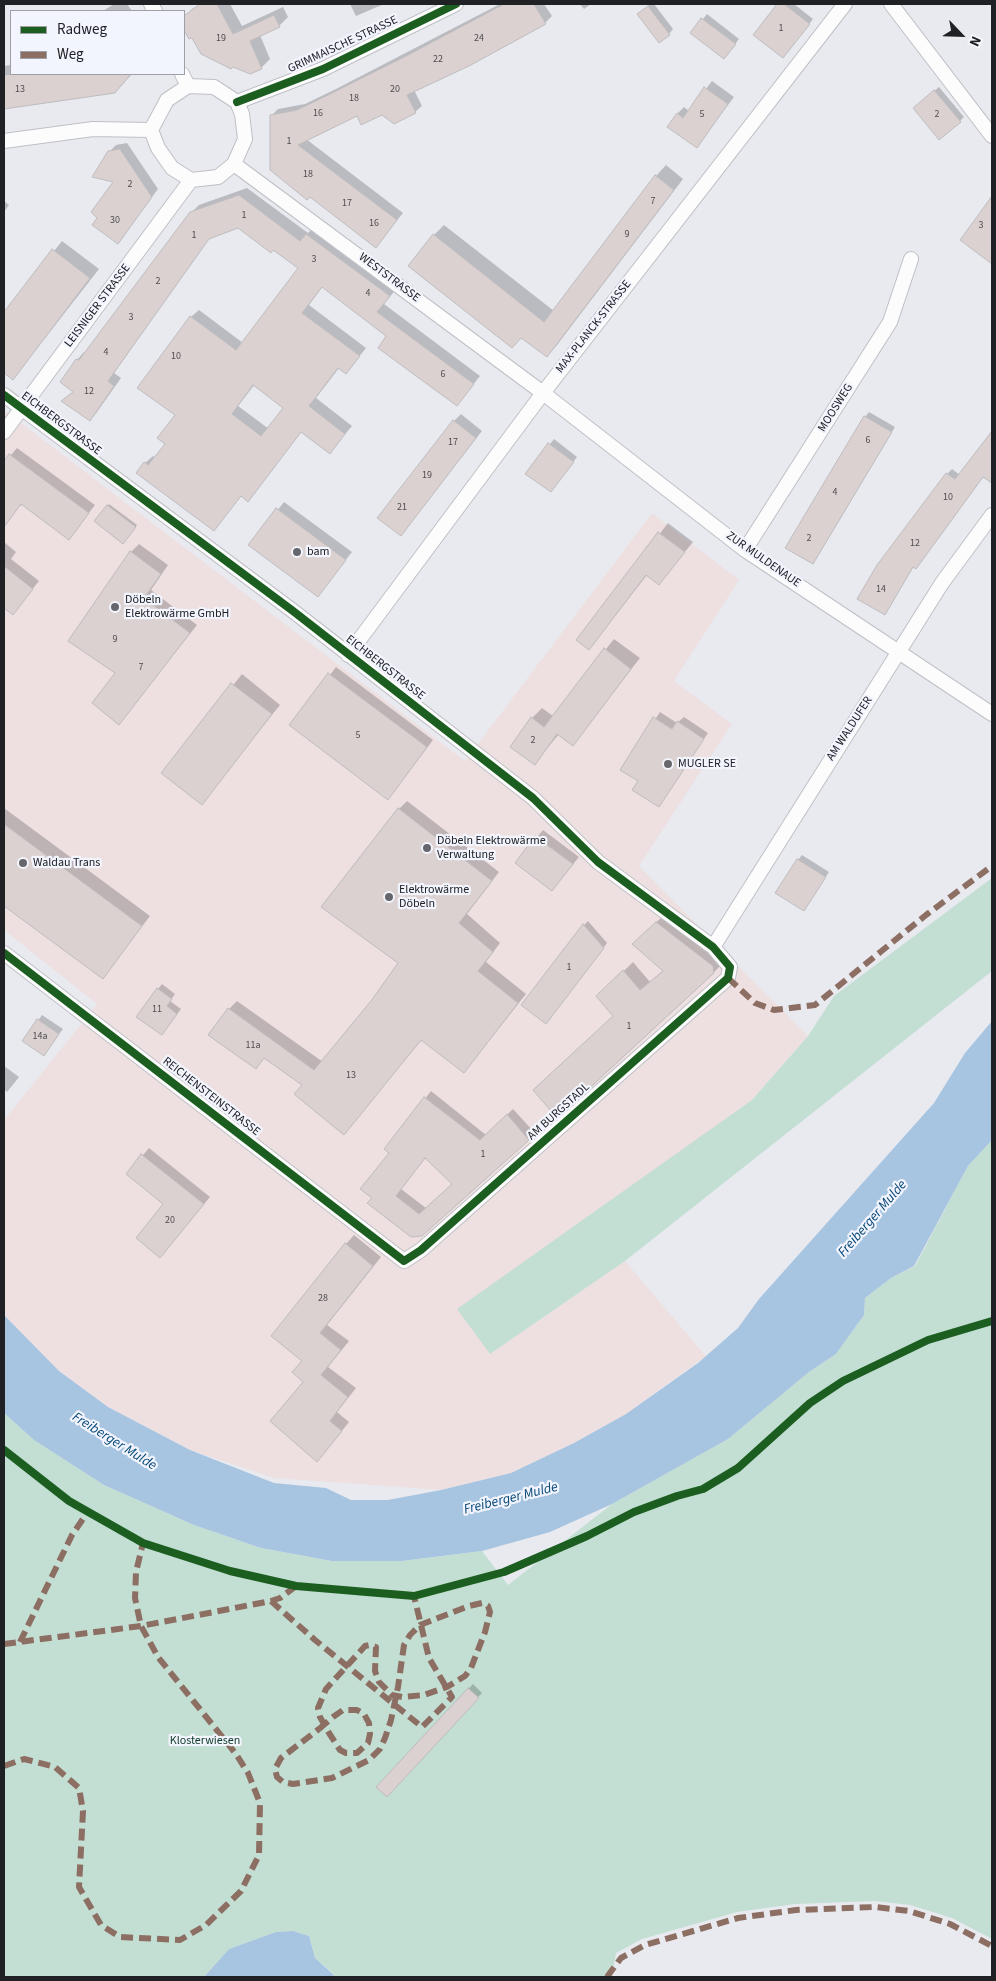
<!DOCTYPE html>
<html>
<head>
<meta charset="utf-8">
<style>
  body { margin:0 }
  #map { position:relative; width:996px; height:1981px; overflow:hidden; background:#e8eaf0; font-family:"Source Sans 3",sans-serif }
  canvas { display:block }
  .frame { position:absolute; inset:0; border:5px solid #202125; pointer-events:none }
  .legend { position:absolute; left:10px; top:10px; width:175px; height:65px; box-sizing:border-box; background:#f3f5fe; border:1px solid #9fa0a7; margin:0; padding:6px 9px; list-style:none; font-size:15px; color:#202125 }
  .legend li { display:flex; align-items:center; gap:10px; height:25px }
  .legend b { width:25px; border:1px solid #9fa0a7 }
  .north { position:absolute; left:936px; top:10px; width:50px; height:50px; -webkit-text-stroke:4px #f3f5fe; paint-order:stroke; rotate:114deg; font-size:14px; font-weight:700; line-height:20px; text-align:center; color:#202125 }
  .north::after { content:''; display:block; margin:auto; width:18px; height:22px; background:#202125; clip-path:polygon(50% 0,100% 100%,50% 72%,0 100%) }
</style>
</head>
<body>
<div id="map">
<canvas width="996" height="1981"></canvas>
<div class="frame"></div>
<ul class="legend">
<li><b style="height:6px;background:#1b5e20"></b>Radweg</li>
<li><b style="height:6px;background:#8d6e63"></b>Weg</li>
</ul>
<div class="north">N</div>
</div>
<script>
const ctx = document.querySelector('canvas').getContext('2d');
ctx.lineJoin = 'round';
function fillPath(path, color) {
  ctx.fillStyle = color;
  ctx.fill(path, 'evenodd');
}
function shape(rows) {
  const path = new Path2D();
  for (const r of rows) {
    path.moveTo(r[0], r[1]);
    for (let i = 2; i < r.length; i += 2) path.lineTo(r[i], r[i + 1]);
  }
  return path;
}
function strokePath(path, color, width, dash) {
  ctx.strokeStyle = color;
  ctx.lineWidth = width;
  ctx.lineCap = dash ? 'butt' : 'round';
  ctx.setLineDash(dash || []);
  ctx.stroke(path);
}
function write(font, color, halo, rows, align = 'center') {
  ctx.font = font + ' "Source Sans 3",sans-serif';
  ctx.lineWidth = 4.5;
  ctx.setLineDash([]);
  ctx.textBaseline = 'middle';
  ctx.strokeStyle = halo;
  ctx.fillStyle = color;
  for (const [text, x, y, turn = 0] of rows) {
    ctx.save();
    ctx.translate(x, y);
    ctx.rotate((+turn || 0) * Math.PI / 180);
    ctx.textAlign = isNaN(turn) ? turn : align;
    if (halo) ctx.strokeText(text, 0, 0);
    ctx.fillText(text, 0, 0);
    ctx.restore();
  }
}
fillPath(shape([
  [4,410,465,761,652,513,739,580,674,681,732,724,639,866,808,1036,752,1100,685,1149,490,1354,625,1261,706,1356,626,1414,574,1443,511,1473,441,1490,274,1478,190,1450,108,1407,59,1371,4,1315,4,1120,97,1004,4,930]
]), '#eee0e1');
fillPath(shape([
  [992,878,992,971,625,1261,490,1354,457,1309,752,1100,808,1036,834,996],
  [992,1140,992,1939,952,1918,910,1905,875,1901,795,1904,737,1912,642,1939,616,1953,612,1977,332,1977,334,1974,315,1958,309,1936,293,1931,276,1932,229,1949,204,1977,4,1977,4,1413,34,1440,104,1485,194,1525,261,1548,332,1561,402,1561,482,1551,508,1585,612,1504,728,1439,809,1372,836,1354,864,1315,865,1298,891,1278,915,1266,968,1166]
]), '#c3ded3');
fillPath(shape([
  [992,1021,992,1140,968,1166,914,1266,891,1278,865,1298,864,1315,836,1354,809,1372,728,1439,612,1504,550,1532,482,1551,402,1561,332,1561,261,1548,194,1525,104,1485,34,1440,4,1413,4,1315,59,1371,108,1407,190,1450,274,1483,326,1488,351,1500,388,1500,441,1490,511,1473,574,1443,626,1414,698,1363,738,1328,759,1299,934,1103,965,1053],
  [293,1931,309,1936,315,1958,334,1975,332,1977,204,1977,229,1949,276,1932]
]), '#a7c4e0');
fillPath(shape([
  [114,4,127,4,132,11,103,11],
  [201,4,230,4,242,26,283,7,288,17,279,26,260,35,270,59,261,68,233,66,202,53,184,19,192,9],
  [350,4,384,4,356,16],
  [500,4,544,4,552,16,545,23,414,90,422,106,415,112,358,115,306,139,403,213,376,246,271,116,278,109,305,104,336,89],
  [580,4,591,4,584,9],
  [650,4,654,4,673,29,669,34,639,14],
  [778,4,794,4,813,19,783,57,755,34],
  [707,14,739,39,728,53,692,33],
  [11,65,11,74,132,74,115,92,4,107,4,66],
  [712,81,734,97,697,146,677,114,684,107,689,111],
  [939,87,964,117,960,121,919,104],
  [127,143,158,189,118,243,99,217,115,181,109,152,116,145],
  [666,165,683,179,557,345,547,356,434,235,444,225,554,311,656,176],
  [247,188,308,233,314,227,397,288,384,304,480,376,457,405,388,336,323,286,309,305,366,348,346,373,339,368,316,398,352,426,330,452,302,431,255,492,248,500,242,495,214,529,145,463,153,456,155,458,166,443,176,415,191,317,199,310,243,343,300,268,238,227,211,236,114,373,121,378,97,412,90,420,63,401,74,391,77,360,84,352,86,353,191,213,199,205],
  [255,384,285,408,269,429,238,406],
  [992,200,992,263,961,240],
  [4,201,9,205,4,212],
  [62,241,99,269,13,379,4,371,4,314],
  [869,412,895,427,813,563,865,417],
  [461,414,482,431,407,527,454,421],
  [992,433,992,481,984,476,920,563,916,567,914,566,885,613,878,566,947,474,952,469,960,475],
  [554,439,577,457,555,486,527,473],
  [17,448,95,505,69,538,22,504,10,516,4,511,4,463],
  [284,502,352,552,318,595,250,545],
  [109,504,137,525,125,540,108,506],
  [668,523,693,542,659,583,647,575,589,649,578,640],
  [4,542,16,552,11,559,39,581,13,613,4,606],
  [139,544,168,565,151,590,197,625,119,723,117,673,131,552],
  [614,639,640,658,573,744,559,734,535,763,532,718,542,708,553,716],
  [336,667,433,740,394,791,291,725],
  [242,674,280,705,201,803,163,773],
  [660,712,677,723,684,717,708,733,659,806,640,781,622,770],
  [407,801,499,872,467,914,500,943,486,962,526,994,464,1072,422,1039,344,1133,304,1085,265,1057,255,1067,229,1009,237,1001,323,1062,372,1002,399,963,399,809],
  [4,808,150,916,103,977,4,904],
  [543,830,579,857,552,890,516,863],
  [802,855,829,872,804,909,798,860],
  [666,913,723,963,714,972,614,1016,598,996,633,962,650,982,664,970,643,935],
  [588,921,607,943,546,1023,584,925],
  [162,984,175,994,170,1001,181,1009,162,1034,158,989],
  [42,1015,63,1029,44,1054,24,1040],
  [4,1066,19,1077,7,1092,4,1089],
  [431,1091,486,1135,513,1109,535,1133,421,1235,373,1197,391,1152,386,1149],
  [426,1157,453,1184,426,1208,401,1189],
  [149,1148,210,1197,160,1257,165,1204,127,1174],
  [354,1235,381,1257,327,1325,349,1341,328,1367,356,1388,337,1412,349,1422,325,1452,305,1382,304,1360,346,1244],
  [473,1684,482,1693,387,1795,377,1787]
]), '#0003');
const building = shape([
  [200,4,217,4,233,34,274,15,280,27,250,41,262,69,250,74,233,67,231,69,201,54,192,38,189,39,184,30,184,16,200,4],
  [504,4,534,4,546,24,469,66,407,95,416,113,394,124,382,115,361,125,357,116,298,145,397,220,376,248,310,197,307,200,270,170,270,115,297,110,328,95,408,55,504,4],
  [777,4,784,4,810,24,783,58,753,35,777,4],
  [648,6,670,35,659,43,637,14,648,6],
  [701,18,736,44,724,59,690,33,701,18],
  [14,74,131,74,115,93,4,109,4,75,14,74],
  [704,87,728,104,697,148,667,127,677,113,683,118,704,87],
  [934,90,961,122,939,140,913,108,934,90],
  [120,149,152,197,118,244,92,225,97,218,91,212,113,182,92,177,108,151,120,149],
  [655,175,674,190,547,357,521,338,512,348,408,266,433,234,544,322,655,175],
  [239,195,300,241,306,234,390,296,377,312,474,384,457,406,378,348,386,336,322,287,302,313,360,356,346,374,338,368,309,406,345,434,330,454,301,432,248,502,241,496,214,531,136,473,144,462,148,465,165,444,157,438,175,415,137,388,190,316,236,350,298,268,273,250,271,253,238,228,209,239,108,381,114,386,90,421,61,401,73,392,60,382,76,359,79,360,190,212,239,195],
  [253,385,283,408,261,436,232,414,253,385],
  [992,196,992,264,960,240,992,196],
  [52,249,90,278,13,380,4,373,4,312,52,249],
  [864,416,892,432,813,564,785,548,864,416],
  [453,420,476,438,401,536,377,518,453,420],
  [992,431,992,483,983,477,916,569,913,567,885,615,857,599,877,565,946,473,955,479,992,431],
  [548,443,574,462,551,492,525,474,548,443],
  [9,454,89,513,69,540,21,504,4,527,4,461,9,454],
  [107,505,136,527,123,544,94,521,107,505],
  [276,508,346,560,318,597,248,545,276,508],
  [658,532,685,552,659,585,646,575,589,650,576,640,658,532],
  [130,551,161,574,144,598,190,633,119,725,92,703,115,673,68,641,130,551],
  [4,566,33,589,13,615,4,608,4,566],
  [604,648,631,669,573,746,557,734,535,765,510,747,531,717,544,727,604,648],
  [328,673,427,747,388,800,289,725,328,673],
  [231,683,272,714,202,805,161,773,231,683],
  [653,717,672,729,677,721,704,739,659,807,632,790,638,781,620,770,653,717],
  [398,808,492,881,459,923,493,952,478,971,518,1003,464,1073,421,1040,344,1135,294,1094,302,1085,264,1058,256,1069,208,1035,228,1008,314,1070,371,1001,398,963,321,907,398,808],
  [4,824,142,926,103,979,4,906,4,824],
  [535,836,573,864,552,891,515,863,535,836],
  [797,859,826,877,804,911,775,893,797,859],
  [656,922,713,966,714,973,557,1118,533,1090,613,1016,596,996,623,970,640,990,663,971,632,944,656,922],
  [583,924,604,948,546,1024,521,1005,583,924],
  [157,988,172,999,167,1006,177,1014,162,1035,136,1017,157,988],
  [37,1019,59,1034,44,1056,22,1041,37,1019],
  [424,1097,480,1140,507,1114,529,1140,422,1236,411,1237,367,1203,372,1198,360,1189,389,1153,384,1149,424,1097],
  [425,1158,452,1184,419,1214,396,1196,425,1158],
  [141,1154,204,1204,160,1258,136,1238,163,1204,126,1174,141,1154],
  [345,1243,373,1266,320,1333,341,1350,321,1375,348,1397,330,1421,342,1431,317,1462,270,1421,303,1382,292,1372,302,1361,271,1336,345,1243],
  [468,1688,479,1698,387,1797,376,1787,468,1688]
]);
fillPath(building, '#dbd1d0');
strokePath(building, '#bebcbe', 1);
const street = shape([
  [151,4,155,11],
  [891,4,992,136],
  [182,74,188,86],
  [188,86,214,87,237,102,242,114,245,139,234,164,218,177,191,180,172,168,158,148,151,130,167,100,188,86],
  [237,102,323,69,456,4],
  [4,141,93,129,151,130],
  [234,164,543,393,745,550,992,714],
  [4,395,293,611,533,798,598,862,713,947,730,967,728,978,421,1250,404,1261,4,953],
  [4,432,191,180],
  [745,550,890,322,911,259],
  [348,655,543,393,845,4],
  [713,947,942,583,992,515]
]);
strokePath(street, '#bfc0c5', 16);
strokePath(street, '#fcfcfd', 14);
strokePath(shape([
  [728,978,755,1003,774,1010,815,1005,926,915,992,866],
  [271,1601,315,1640,422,1727,452,1697,429,1658,414,1596],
  [20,1642,72,1535,87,1513],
  [4,1644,141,1626,271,1601,280,1598,296,1586],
  [319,1729,333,1717,343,1710,357,1710,364,1714,369,1723,370,1734,368,1743,357,1753,346,1753,340,1750,329,1733,320,1717,318,1708,326,1689,365,1646,370,1645,376,1647,375,1671,379,1682,392,1695,402,1697,424,1695,447,1687,465,1676,471,1668,485,1632,490,1612,488,1606,482,1603,469,1606,420,1625,410,1635,404,1645,398,1687,391,1720,385,1738,380,1749,369,1760,332,1778,293,1784,283,1782,277,1777,275,1769,281,1758,319,1729],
  [4,1766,24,1759,55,1767,79,1788,83,1811,79,1887,101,1925,120,1937,180,1940,206,1925,241,1891,259,1855,260,1803,248,1773,236,1754,158,1657,141,1626,135,1598,136,1572,143,1543],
  [607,1977,621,1958,645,1945,738,1918,796,1910,875,1907,909,1911,950,1924,992,1946]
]), '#8d6e63', 6, [12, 6]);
strokePath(shape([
  [237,102,323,69,456,4],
  [4,395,293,611,533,798,598,862,713,947,730,967,728,978,421,1250,404,1261,4,953],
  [4,1450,69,1501,143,1543,230,1571,296,1586,414,1596,504,1572,587,1536,634,1512,677,1496,703,1489,738,1468,810,1403,843,1381,928,1340,992,1321]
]), '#1b5e20', 8);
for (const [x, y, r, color] of [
  [297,552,5,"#66676c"],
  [115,607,5,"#66676c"],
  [668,764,5,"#66676c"],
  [427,848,5,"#66676c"],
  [23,863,5,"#66676c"],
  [389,897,5,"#66676c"]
]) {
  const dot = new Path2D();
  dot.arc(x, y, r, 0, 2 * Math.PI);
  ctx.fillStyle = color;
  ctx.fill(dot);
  strokePath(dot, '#f3f5fe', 2);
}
write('10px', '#4f4d50', null, [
  ["1",781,29],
  ["19",221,39],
  ["24",479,39],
  ["22",438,60],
  ["13",20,90],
  ["20",395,90],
  ["18",354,99],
  ["16",318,114],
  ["5",702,115],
  ["2",937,115],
  ["1",289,142],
  ["18",308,175],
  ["2",130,185],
  ["7",653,202],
  ["17",347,204],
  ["1",244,216],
  ["30",115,221],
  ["16",374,224],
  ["3",981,226],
  ["9",627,235],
  ["1",194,236],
  ["3",314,260],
  ["2",158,282],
  ["4",368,294],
  ["3",131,318],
  ["4",106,353],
  ["10",176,357],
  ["6",443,375],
  ["12",89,392],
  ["6",868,441],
  ["17",453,443],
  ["19",427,476],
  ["4",835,493],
  ["10",948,498],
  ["21",402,508],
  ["2",809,539],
  ["12",915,544],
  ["14",881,590],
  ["9",115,640],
  ["7",141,668],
  ["5",358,736],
  ["2",533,741],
  ["1",569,968],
  ["11",157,1010],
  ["1",629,1027],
  ["14a",40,1037],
  ["11a",253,1046],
  ["13",351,1076],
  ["1",483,1155],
  ["20",170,1221],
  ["28",323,1299]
]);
write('12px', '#202125', '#f3f5fe', [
  ["GRIMMAISCHE STRASSE",343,45,-25],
  ["WESTSTRASSE",389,278,37],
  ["LEISNIGER STRASSE",98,306,-53],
  ["MAX-PLANCK-STRASSE",594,327,-52],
  ["MOOSWEG",836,408,-58],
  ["EICHBERGSTRASSE",61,424,37],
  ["ZUR MULDENAUE",763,560,35],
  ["EICHBERGSTRASSE",385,668,38],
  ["AM WALDUFER",850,729,-57],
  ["REICHENSTEINSTRASSE",211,1097,38],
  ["AM BURGSTADL",559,1112,-42]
]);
write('12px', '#202125', '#f3f5fe', [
  ["bam",307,552],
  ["Döbeln",125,600],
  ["Elektrowärme GmbH",125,614],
  ["MUGLER SE",678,764],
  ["Döbeln Elektrowärme",437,841],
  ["Verwaltung",437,855],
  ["Waldau Trans",33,863],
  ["Elektrowärme",399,890],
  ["Döbeln",399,904]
], 'left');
write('12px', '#0d3b28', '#f3f5fe', [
  ["Klosterwiesen",205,1741]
]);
write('italic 14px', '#044776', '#f3f5fe', [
  ["Freiberger Mulde",873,1219,-49],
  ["Freiberger Mulde",114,1442,32],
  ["Freiberger Mulde",511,1499,-14]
]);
</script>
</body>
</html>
